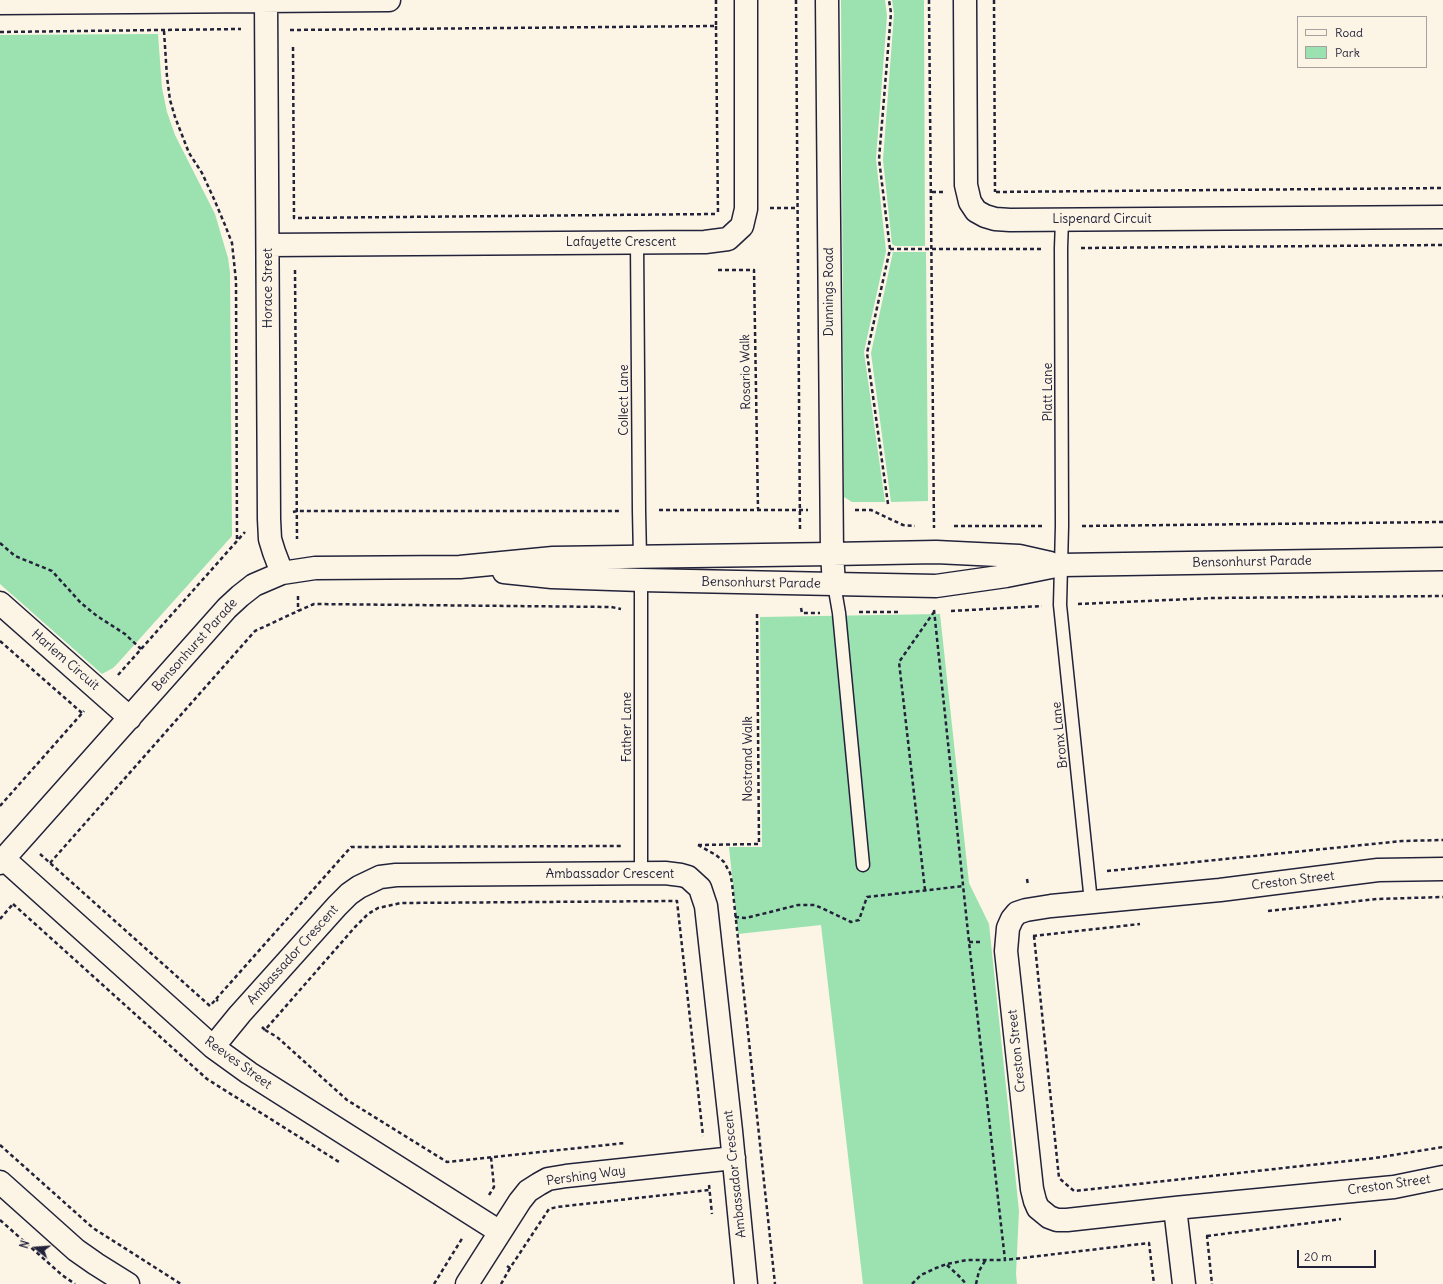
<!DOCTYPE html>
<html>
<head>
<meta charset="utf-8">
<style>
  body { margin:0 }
  #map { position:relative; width:1443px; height:1284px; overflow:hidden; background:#fcf5e5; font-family:Delius,sans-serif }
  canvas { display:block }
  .legend { position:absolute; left:1297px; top:16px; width:130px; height:52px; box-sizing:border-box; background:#fcf5e5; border:1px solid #a5a1a1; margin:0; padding:5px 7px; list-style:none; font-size:12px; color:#22223b }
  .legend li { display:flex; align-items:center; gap:8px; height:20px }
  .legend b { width:20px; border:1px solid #a5a1a1 }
  .north { position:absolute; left:16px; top:1228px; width:40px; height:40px; -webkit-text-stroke:3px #fcf5e5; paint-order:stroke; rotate:287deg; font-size:11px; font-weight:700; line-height:16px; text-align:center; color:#22223b }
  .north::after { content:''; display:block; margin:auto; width:14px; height:18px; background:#22223b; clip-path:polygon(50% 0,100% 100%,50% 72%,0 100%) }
  .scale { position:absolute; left:1297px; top:1250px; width:79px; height:18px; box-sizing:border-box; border:2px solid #22223b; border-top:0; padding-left:5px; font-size:12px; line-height:14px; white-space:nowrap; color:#22223b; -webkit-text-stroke:3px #fcf5e5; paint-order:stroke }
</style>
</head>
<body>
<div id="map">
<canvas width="1443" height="1284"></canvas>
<ul class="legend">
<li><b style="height:5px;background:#fcf5e5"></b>Road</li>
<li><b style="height:11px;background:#9be2b0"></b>Park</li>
</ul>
<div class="north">N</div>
<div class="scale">20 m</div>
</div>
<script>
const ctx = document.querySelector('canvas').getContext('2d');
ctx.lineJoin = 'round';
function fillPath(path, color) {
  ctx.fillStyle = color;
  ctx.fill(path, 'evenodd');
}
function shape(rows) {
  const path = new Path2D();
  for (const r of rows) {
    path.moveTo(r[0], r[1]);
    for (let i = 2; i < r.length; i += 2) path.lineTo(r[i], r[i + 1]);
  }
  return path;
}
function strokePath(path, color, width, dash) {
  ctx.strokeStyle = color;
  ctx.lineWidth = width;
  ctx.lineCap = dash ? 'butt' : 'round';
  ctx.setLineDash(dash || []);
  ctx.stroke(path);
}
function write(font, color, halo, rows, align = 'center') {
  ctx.font = font + ' Delius,sans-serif';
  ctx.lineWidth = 3;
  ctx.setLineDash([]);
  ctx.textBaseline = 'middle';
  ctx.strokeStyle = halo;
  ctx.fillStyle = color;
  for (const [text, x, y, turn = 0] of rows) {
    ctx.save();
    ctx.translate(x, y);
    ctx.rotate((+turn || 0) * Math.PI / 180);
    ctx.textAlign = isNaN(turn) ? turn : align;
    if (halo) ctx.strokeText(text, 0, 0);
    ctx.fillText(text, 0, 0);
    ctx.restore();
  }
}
fillPath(shape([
  [841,0,885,0,887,16,876,159,886,251,864,352,885,502,852,502,844,497],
  [892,0,924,0,925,246,895,246,892,244,883,160,894,14],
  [158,34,162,88,167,112,175,135,215,214,228,258,230,273,232,536,118,663,113,668,102,674,0,584,0,35],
  [893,252,926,252,928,501,891,502,871,353],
  [940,614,969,883,989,924,1019,1211,1016,1274,1017,1284,863,1284,821,925,738,934,729,847,762,847,760,617]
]), '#9be2b0');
const service = shape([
  [1062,220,1061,248,1062,526,1060,605,1091,902],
  [637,242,639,511,640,557],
  [834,584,839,613,863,865],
  [641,874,641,580]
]);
const minor = shape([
  [965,0,966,185,970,202,976,211,985,216,995,219,1010,220,1443,217],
  [266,1,269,519,270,539,274,552,282,573],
  [0,3,389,0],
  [268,245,705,242,728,239,742,226,746,209,746,0],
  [504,572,552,577,641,580,834,584],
  [0,603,130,718],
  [4,859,213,1047,249,1073,500,1232],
  [0,863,227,608,240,596,254,585,282,573,315,568,460,567,553,558,832,554],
  [1443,869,1378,870,1220,890,1051,906,1026,910,1017,913,1012,919,1008,928,1006,951,1032,1189,1035,1201,1038,1208,1049,1217,1057,1220,1067,1220,1175,1208,1394,1187,1443,1177],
  [213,1047,240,1014,337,906,349,894,359,887,380,877,396,875,665,873,681,875,688,877,700,888,706,906,731,1131,746,1284],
  [0,1182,76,1250,96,1264,128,1284],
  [1175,1208,1184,1284],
  [467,1284,520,1201,528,1191,539,1184,548,1179,566,1176,734,1158]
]);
const tertiary = shape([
  [827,0,832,554,834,584,936,586,1006,576,1061,565,1443,559],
  [832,554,936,552,1019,556,1050,563]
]);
strokePath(service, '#22223b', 15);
strokePath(minor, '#22223b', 25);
strokePath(tertiary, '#22223b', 25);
strokePath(shape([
  [796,0,800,529],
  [929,0,934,528],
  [994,0,995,192],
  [716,26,718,214],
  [290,30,716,26,716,0],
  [164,31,167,77,170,100,175,117,189,153,202,173,214,199,225,225,232,243,236,281,237,540],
  [0,32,241,29],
  [293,47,294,218,715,214],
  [932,192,943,192],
  [996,192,1443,188],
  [770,208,797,208],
  [1081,248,1443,245],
  [890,249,1042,249],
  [295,270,297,539],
  [718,270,754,270,758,509],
  [888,504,867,353,890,249,879,159,891,13,889,0],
  [659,510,808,510],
  [855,510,871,510,903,525,915,526],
  [293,512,297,511,620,511],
  [954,526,1043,526],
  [1082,526,1443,522],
  [0,543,15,556,52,571,81,603,97,616,125,634,141,649],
  [298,596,298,611],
  [1078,604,1213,598,1443,596],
  [801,608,802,613,820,613],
  [934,610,969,942,1005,1260,1149,1243,1154,1284],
  [951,611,1042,606],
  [859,612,900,612],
  [0,641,82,713],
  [118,675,245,532],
  [0,806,84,711],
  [698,845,716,855,724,862,730,873,732,883,775,1284],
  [698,845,759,844,757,614],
  [40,854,210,1006,216,999,218,1001],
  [50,863,255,631,298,611,314,604,611,607,621,609],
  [1107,871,1402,841,1443,840],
  [1027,879,1028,885],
  [925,890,899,662,934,612],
  [13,904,207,1079,339,1162],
  [1268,911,1377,899,1443,897],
  [735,917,746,918,798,905,815,905,851,922,859,920,867,897,964,886],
  [0,919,13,904],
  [1033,936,1140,924],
  [1034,936,1059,1178,1074,1191,1375,1158,1443,1147],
  [969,942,983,942],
  [216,999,351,847,621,846],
  [262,1027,265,1030,355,927,368,914,378,908,401,903,677,901,703,1136],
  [265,1030,277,1037,347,1100,447,1162,625,1143],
  [0,1145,93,1228,181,1284],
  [709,1185,712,1214],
  [489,1195,494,1187,491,1157],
  [0,1220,62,1275,75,1284],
  [1206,1236,1207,1236,1212,1284],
  [1207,1236,1341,1219],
  [947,1265,961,1278,966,1284],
  [507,1266,510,1268,549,1209,557,1207,709,1190],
  [434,1284,463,1237],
  [501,1284,510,1268],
  [912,1284,921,1275,936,1268,947,1264,967,1260,1005,1260],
  [976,1284,979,1271,985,1261]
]), '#22223b', 2.5, [4, 3]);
strokePath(service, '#fcf5e5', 12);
strokePath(minor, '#fcf5e5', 22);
strokePath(tertiary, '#fcf5e5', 22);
write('13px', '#22223b', '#fcf5e5', [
  ["Lispenard Circuit",1102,219],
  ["Lafayette Crescent",621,242],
  ["Horace Street",268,288,-90],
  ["Dunnings Road",829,292,-90],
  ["Rosario Walk",746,372,-91],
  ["Platt Lane",1048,392,-90],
  ["Collect Lane",624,400,-90],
  ["Bensonhurst Parade",1252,562,-1],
  ["Bensonhurst Parade",761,583,1],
  ["Bensonhurst Parade",195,645,-48],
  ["Harlem Circuit",65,660,41],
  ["Father Lane",627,727,-90],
  ["Bronx Lane",1060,735,-96],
  ["Nostrand Walk",748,759,-90],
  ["Ambassador Crescent",610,874],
  ["Creston Street",1293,881,-7],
  ["Ambassador Crescent",293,955,-48],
  ["Creston Street",1017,1051,-96],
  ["Reeves Street",238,1063,36],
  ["Ambassador Crescent",735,1174,-96],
  ["Pershing Way",586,1176,-8],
  ["Creston Street",1389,1185,-8]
]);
</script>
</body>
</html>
